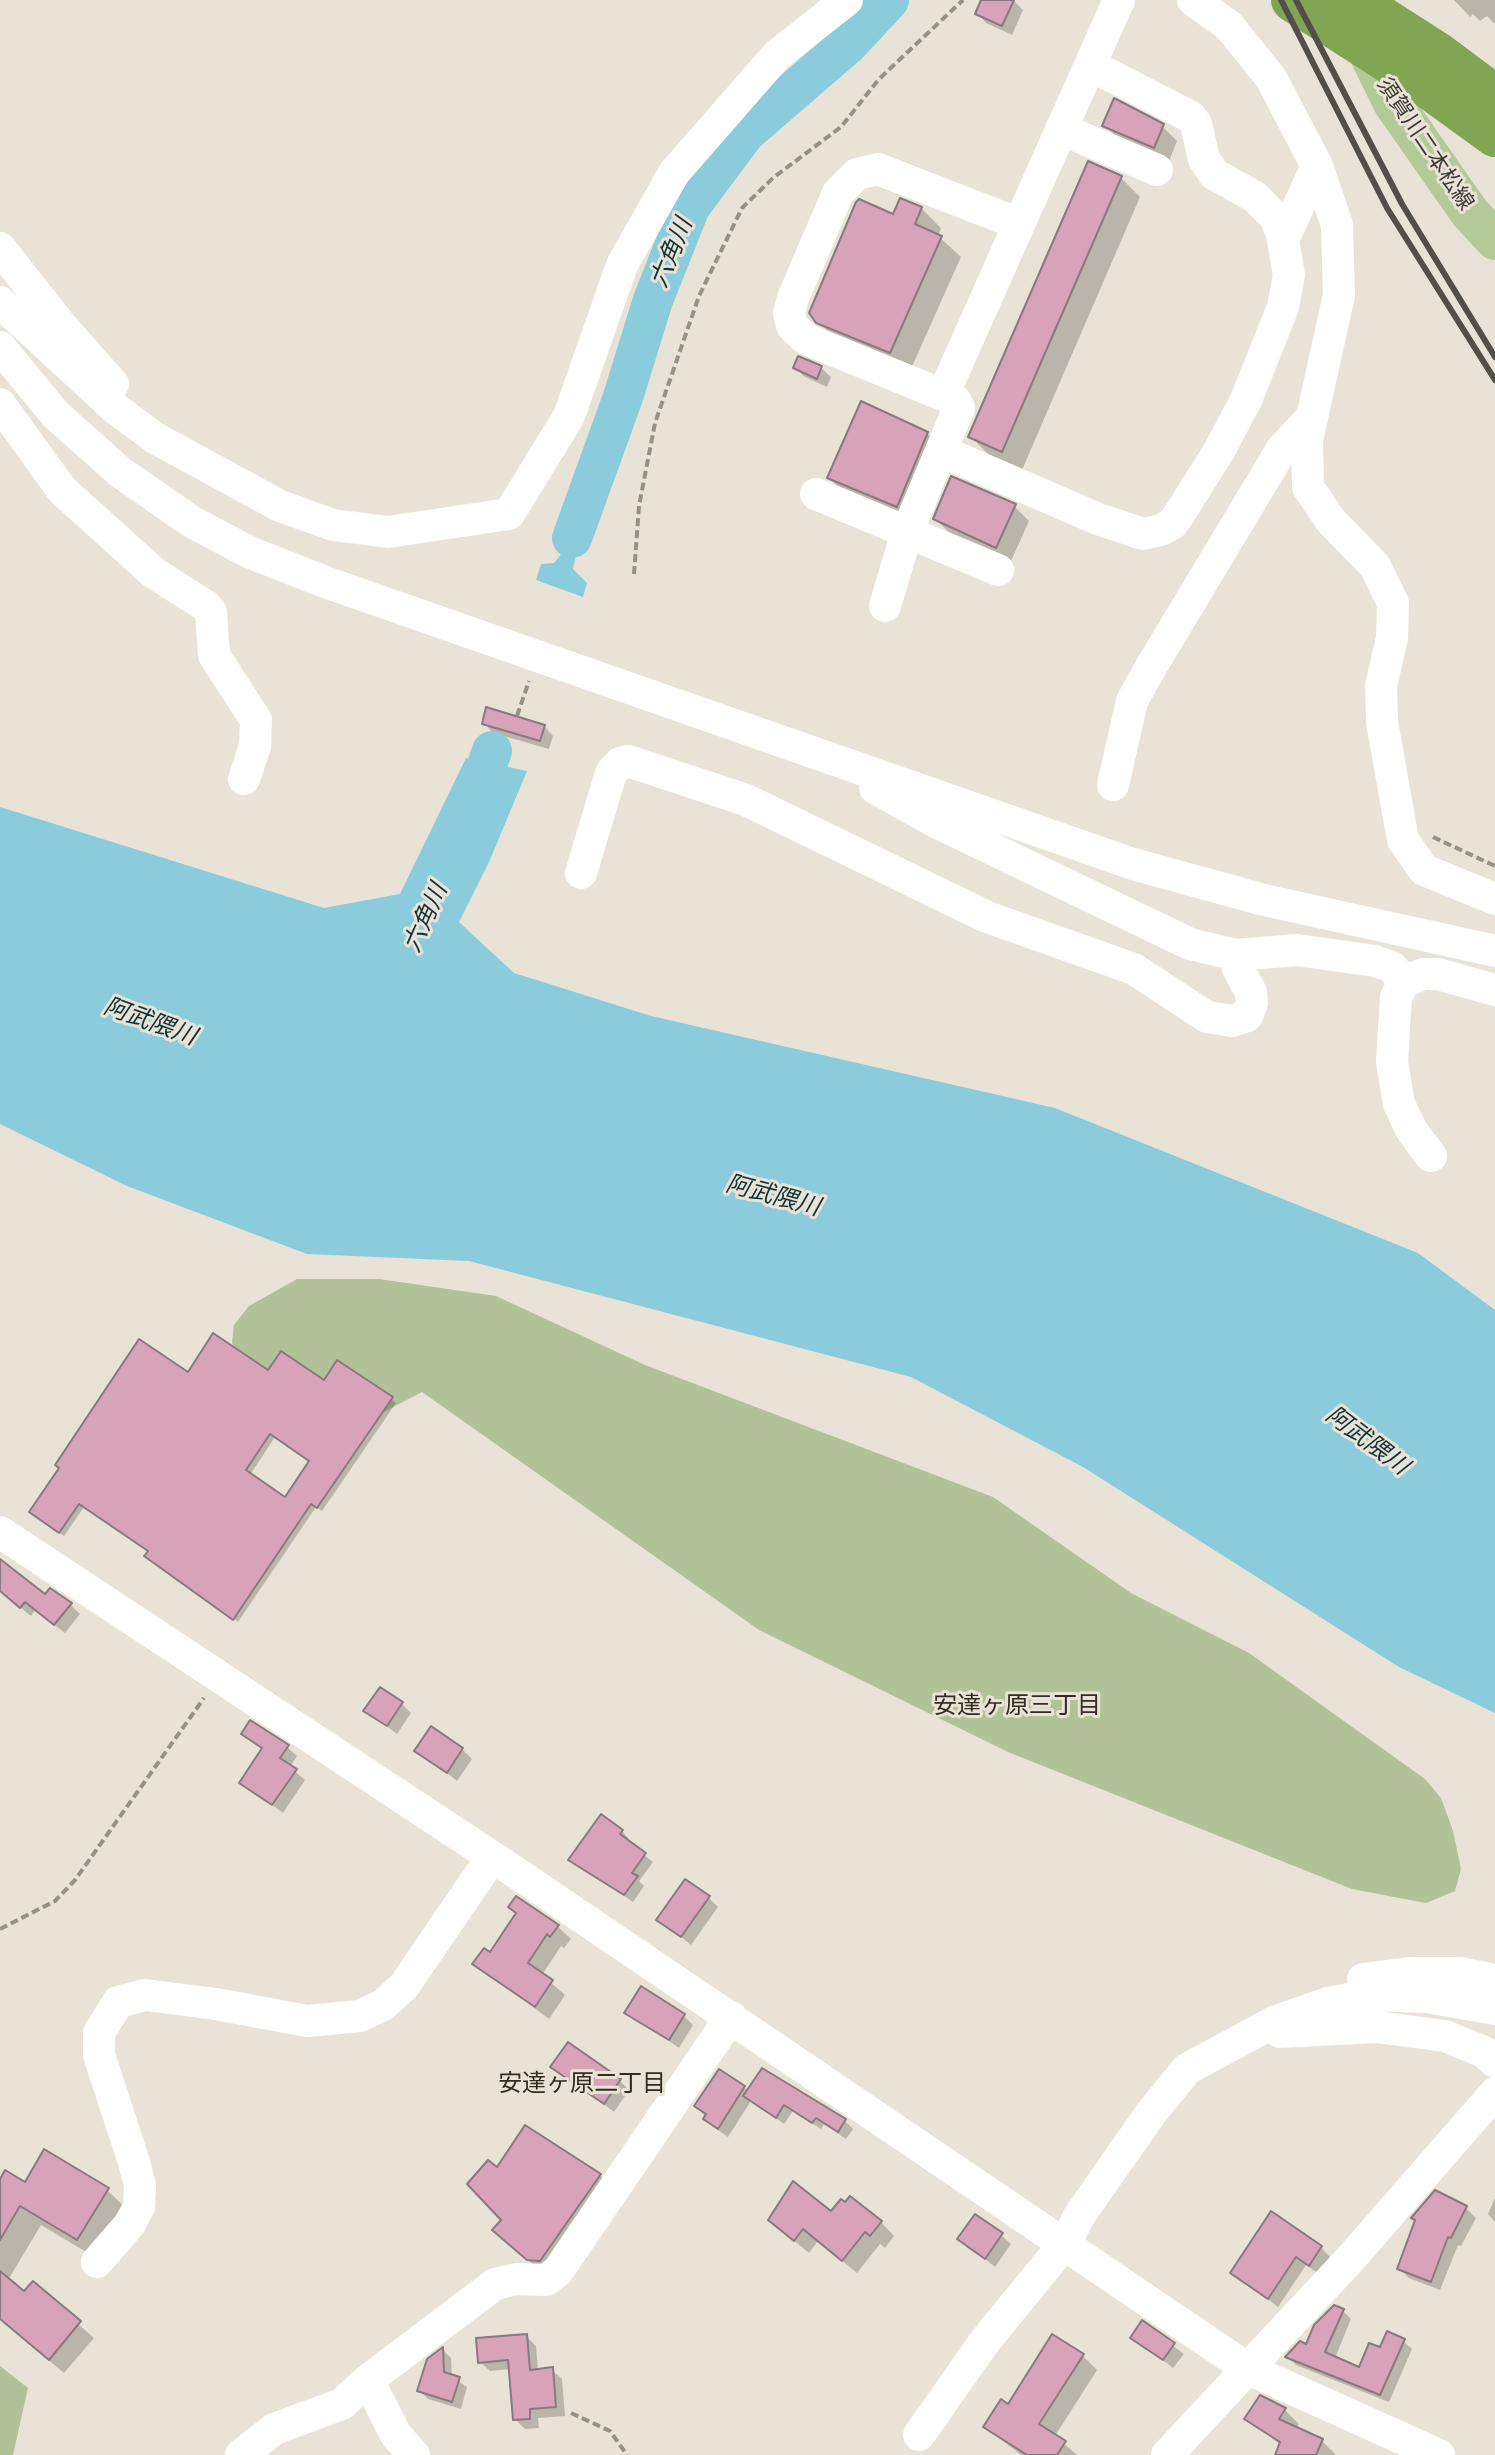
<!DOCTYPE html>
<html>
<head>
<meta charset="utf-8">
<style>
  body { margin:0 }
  canvas { display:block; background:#e9e2d6 }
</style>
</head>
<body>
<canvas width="1495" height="2455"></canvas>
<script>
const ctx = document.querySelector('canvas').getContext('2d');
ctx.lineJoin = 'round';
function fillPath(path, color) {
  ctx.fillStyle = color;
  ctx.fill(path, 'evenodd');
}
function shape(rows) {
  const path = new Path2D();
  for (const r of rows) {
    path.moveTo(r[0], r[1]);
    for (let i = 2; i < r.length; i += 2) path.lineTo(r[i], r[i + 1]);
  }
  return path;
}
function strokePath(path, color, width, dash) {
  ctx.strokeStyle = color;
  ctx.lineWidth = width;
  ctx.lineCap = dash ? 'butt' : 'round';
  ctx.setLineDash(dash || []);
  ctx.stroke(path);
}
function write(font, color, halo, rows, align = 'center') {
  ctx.font = font + ' Literata,"Noto Sans JP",serif';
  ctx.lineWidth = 6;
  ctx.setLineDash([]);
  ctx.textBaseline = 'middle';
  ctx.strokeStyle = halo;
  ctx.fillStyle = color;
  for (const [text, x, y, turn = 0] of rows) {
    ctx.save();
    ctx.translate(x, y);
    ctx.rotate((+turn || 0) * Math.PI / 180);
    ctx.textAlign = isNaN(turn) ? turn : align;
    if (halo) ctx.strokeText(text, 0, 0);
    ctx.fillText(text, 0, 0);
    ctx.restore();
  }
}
fillPath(shape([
  [297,1279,379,1279,496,1296,645,1365,993,1497,1131,1593,1249,1653,1425,1779,1441,1798,1453,1831,1461,1869,1455,1891,1426,1903,1352,1889,1008,1752,759,1630,422,1392,324,1443,240,1375,232,1342,234,1325,249,1306],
  [0,2366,28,2388,13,2455,0,2455]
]), '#b2c298');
fillPath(shape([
  [592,482,573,569,587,583,583,597,536,580,541,564,554,563,560,556],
  [466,758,527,771,489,862,459,922,514,973,651,1016,1055,1108,1418,1253,1495,1310,1495,1713,1399,1667,1083,1467,911,1377,469,1261,307,1254,127,1186,0,1124,0,807,324,908,400,894]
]), '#8accdc');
fillPath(shape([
  [983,0,1013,0,1023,10,1012,35,986,23,977,13],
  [1454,0,1495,0,1495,24,1487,16,1480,21,1473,14,1470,17],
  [1105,125,1162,126,1177,141,1169,161,1119,140],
  [1120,177,1140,197,1022,470,991,457,971,437],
  [921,208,941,228,938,236,961,257,910,371,839,342,811,315,894,216],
  [795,368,821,368,831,377,827,387,805,377],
  [927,433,947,453,917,526,849,498,829,478],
  [1014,506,1029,521,1011,561,950,533,935,519],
  [484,723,544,726,553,736,549,749,493,733],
  [188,1374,325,1382,391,1399,396,1403,322,1511,316,1507,238,1622,151,1560,150,1551,84,1507,64,1536,36,1516],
  [275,1437,311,1461,286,1499,250,1475],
  [0,1564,45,1597,71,1605,80,1614,65,1633,35,1610,31,1616,0,1591],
  [402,1704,411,1713,397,1734,366,1711],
  [243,1734,287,1747,297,1756,290,1767,305,1780,283,1813,241,1782,263,1750],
  [462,1749,472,1759,457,1781,417,1750],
  [622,1831,629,1839,627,1842,653,1862,639,1881,644,1886,633,1902,571,1860],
  [709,1898,718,1907,691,1945,659,1919],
  [557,1926,571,1939,564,1948,561,1946,542,1975,565,1995,549,2019,475,1963],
  [627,2012,684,2016,693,2025,679,2048],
  [553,2066,620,2081,629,2090,614,2112],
  [744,2088,845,2121,853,2129,846,2139,824,2124,821,2129,793,2111,784,2124,751,2101,728,2137,715,2128,696,2106],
  [497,2170,600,2175,609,2184,553,2266,538,2269,504,2239],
  [0,2183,107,2190,127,2209,98,2259,41,2225,8,2280,24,2294,33,2284,94,2338,64,2373,0,2319,0,2278,4,2274,0,2271],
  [1495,2198,1495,2222,1488,2214],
  [1466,2208,1476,2218,1461,2246,1458,2245,1440,2290,1409,2278,1399,2268],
  [831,2214,881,2222,894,2236,885,2248,880,2244,857,2273,818,2241,809,2253,785,2233],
  [1001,2235,1011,2244,995,2267,960,2239],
  [1321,2247,1330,2257,1319,2274,1306,2265,1278,2307,1233,2272],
  [1343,2311,1351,2319,1335,2358,1360,2369,1381,2350,1403,2341,1412,2349,1389,2402,1296,2365,1288,2357,1307,2346],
  [1143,2323,1184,2354,1173,2368,1133,2337],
  [526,2336,536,2346,538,2371,552,2370,562,2379,565,2416,538,2418,539,2428,525,2429,515,2419,511,2369,490,2371,480,2362],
  [443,2350,451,2358,452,2377,467,2387,461,2409,428,2399,419,2390],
  [1082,2355,1097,2370,1055,2436,1077,2455,1021,2455,986,2427],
  [1260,2398,1285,2410,1299,2424,1296,2429,1322,2441,1336,2455,1288,2455,1290,2452,1247,2419]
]), '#0003');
strokePath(shape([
  [572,538,623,397,653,300,690,207,745,133,848,44,889,0],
  [469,815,492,751]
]), '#8accdc', 40);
const building = shape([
  [981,0,1014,0,1002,26,975,14,981,0],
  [1114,98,1164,124,1154,148,1102,126,1114,98],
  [1088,161,1122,176,1002,452,968,437,1088,161],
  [900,198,922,207,915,224,942,236,890,353,816,323,809,313,856,202,859,199,893,214,900,198],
  [798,356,822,366,817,379,793,368,798,356],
  [861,401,928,432,897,507,827,478,861,401],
  [951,476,1016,504,996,548,933,519,951,476],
  [486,707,545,725,540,741,482,724,486,707],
  [213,1333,268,1370,281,1351,324,1380,337,1360,393,1397,317,1508,311,1504,233,1620,144,1556,148,1551,79,1504,59,1533,29,1512,59,1468,55,1465,139,1339,188,1372,213,1333],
  [270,1434,309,1461,285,1497,246,1470,270,1434],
  [0,1559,45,1594,50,1588,72,1603,54,1625,25,1602,20,1608,0,1591,0,1559],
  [380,1687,403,1702,387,1726,363,1711,380,1687],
  [250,1720,289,1745,280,1758,297,1769,272,1805,239,1783,262,1748,241,1734,250,1720],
  [431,1726,463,1748,447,1773,414,1751,431,1726],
  [601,1814,623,1830,620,1834,646,1853,632,1873,638,1876,624,1895,568,1860,601,1814],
  [685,1879,710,1896,681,1937,656,1920,685,1879],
  [516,1896,559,1925,550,1937,547,1934,528,1963,553,1980,535,2007,472,1964,484,1948,490,1952,516,1913,508,1907,516,1896],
  [641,1986,685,2014,669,2040,624,2013,641,1986],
  [568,2042,621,2079,604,2104,550,2067,568,2042],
  [762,2068,846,2119,838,2132,816,2118,812,2123,784,2105,776,2118,743,2096,762,2068],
  [719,2069,745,2086,718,2129,703,2119,706,2114,694,2106,719,2069],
  [525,2125,601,2174,540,2261,527,2260,492,2230,501,2220,467,2184,488,2160,497,2167,525,2125],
  [44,2149,109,2188,77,2240,20,2206,0,2240,0,2179,5,2170,25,2182,44,2149],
  [793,2181,831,2211,841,2199,845,2202,850,2196,882,2221,870,2236,865,2232,842,2261,803,2229,794,2241,768,2220,793,2181],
  [1435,2190,1467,2206,1451,2238,1448,2237,1431,2282,1397,2269,1415,2220,1411,2218,1435,2190],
  [1271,2211,1322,2246,1309,2266,1296,2257,1268,2299,1230,2273,1271,2211],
  [975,2214,1003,2233,985,2259,957,2239,975,2214],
  [0,2271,24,2291,33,2281,81,2321,49,2360,0,2319,0,2271],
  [1334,2305,1344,2309,1325,2352,1359,2367,1369,2343,1380,2347,1387,2331,1405,2339,1380,2395,1285,2357,1300,2341,1306,2344,1314,2325,1334,2305],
  [1142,2320,1175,2343,1163,2360,1130,2338,1142,2320],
  [527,2334,530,2370,553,2367,556,2407,530,2409,530,2419,513,2420,508,2360,478,2363,476,2338,527,2334],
  [1052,2334,1084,2354,1039,2424,1066,2441,1057,2455,1027,2455,983,2427,1001,2399,1008,2404,1052,2334],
  [443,2347,444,2372,460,2377,452,2402,417,2391,427,2359,443,2347],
  [1260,2395,1286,2408,1279,2419,1323,2439,1316,2455,1275,2455,1280,2442,1244,2419,1260,2395]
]);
fillPath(building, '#d8a2b9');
strokePath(building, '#87797f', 2);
strokePath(shape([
  [634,574,639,506,655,423,699,296,742,208,773,178,841,127,879,79,963,0],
  [517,716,529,681],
  [1433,837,1495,866],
  [0,1929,55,1901,75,1880,204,1698],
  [571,2413,610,2431,627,2455]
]), '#969188', 4, [8, 4]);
strokePath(shape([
  [1193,0,1229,26,1271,78,1317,166,1337,225,1339,295,1307,440,1308,487,1331,521,1375,566,1393,603,1392,638,1381,686,1382,722,1403,840,1424,870,1495,899],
  [1061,129,1157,170],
  [1283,240,1317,166],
  [0,248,59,323,113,384],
  [0,302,116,409,155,438,280,506,333,525,388,532,509,514,569,416,622,265,674,173,777,55,847,0],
  [0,347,55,414,120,472,192,522,249,552,325,582,1133,864,1264,900,1495,951],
  [943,395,1119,0],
  [0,404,62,490,154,573,206,606,211,612,214,655,256,720,255,746,244,779],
  [941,451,1098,519,1143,534,1161,530,1172,524,1180,513,1219,451,1246,400,1283,307,1289,275,1282,234,1275,217,1255,197,1214,174,1204,159,1196,124,1191,117,1090,65],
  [816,494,998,570],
  [885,606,907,532,959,408,955,400,806,339,792,326,789,313,793,298,838,193,857,174,878,169,1019,224],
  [1113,785,1132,701,1148,672,1282,449,1311,418],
  [875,788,936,822,1190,944,1236,955,1297,950,1375,961,1392,967,1404,982],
  [581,873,611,773,620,763,628,761,746,800,987,917,1134,969,1207,1017,1232,1021,1247,1016,1252,1003,1251,992,1238,969,1236,955],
  [1431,1156,1412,1131,1399,1104,1392,1062,1396,997,1404,982,1423,974,1438,974,1495,990],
  [0,1532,518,1874,1248,2369,1439,2455],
  [1363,1979,1410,1973,1460,1973,1495,1980],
  [1278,2026,1280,2032,1377,2027,1445,2036,1484,2052,1495,2062],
  [97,2262,129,2225,139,2207,140,2186,134,2162,99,2055,99,2033,118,2002,145,1995,216,2004,307,2021,360,2016,383,2005,404,1986,492,1857],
  [368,2380,396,2435,414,2455],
  [919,2435,985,2341,1066,2242,1079,2216,1151,2113,1187,2069,1276,2021,1328,2003,1370,1995,1427,1997,1495,2009],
  [241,2455,274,2429,342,2404,368,2380,495,2284,516,2279,546,2280,558,2271,731,2017],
  [1167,2455,1352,2257,1495,2093]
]), '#fff', 32);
strokePath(shape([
  [1359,34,1393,103,1470,213,1495,240]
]), '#b3c998', 40);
strokePath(shape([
  [1293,0,1426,85,1495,135],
  [1353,0,1436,53,1495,97]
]), '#81a553', 44);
strokePath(shape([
  [1281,0,1387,208,1495,380],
  [1296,0,1402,204,1495,357]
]), '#524f49', 6);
write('22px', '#3d3a35', '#e9e2d6', [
  ["須賀川二本松線",1425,144,56]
]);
write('italic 24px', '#113239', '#e9e2d6', [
  ["六角川",672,253,-68],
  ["六角川",426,918,-66],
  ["阿武隈川",150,1022,20],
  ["阿武隈川",773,1196,15],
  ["阿武隈川",1367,1441,37]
]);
write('24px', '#312c22', '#e9e2d6', [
  ["安達ヶ原三丁目",1017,1706],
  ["安達ヶ原二丁目",582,2084]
]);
</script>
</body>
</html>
